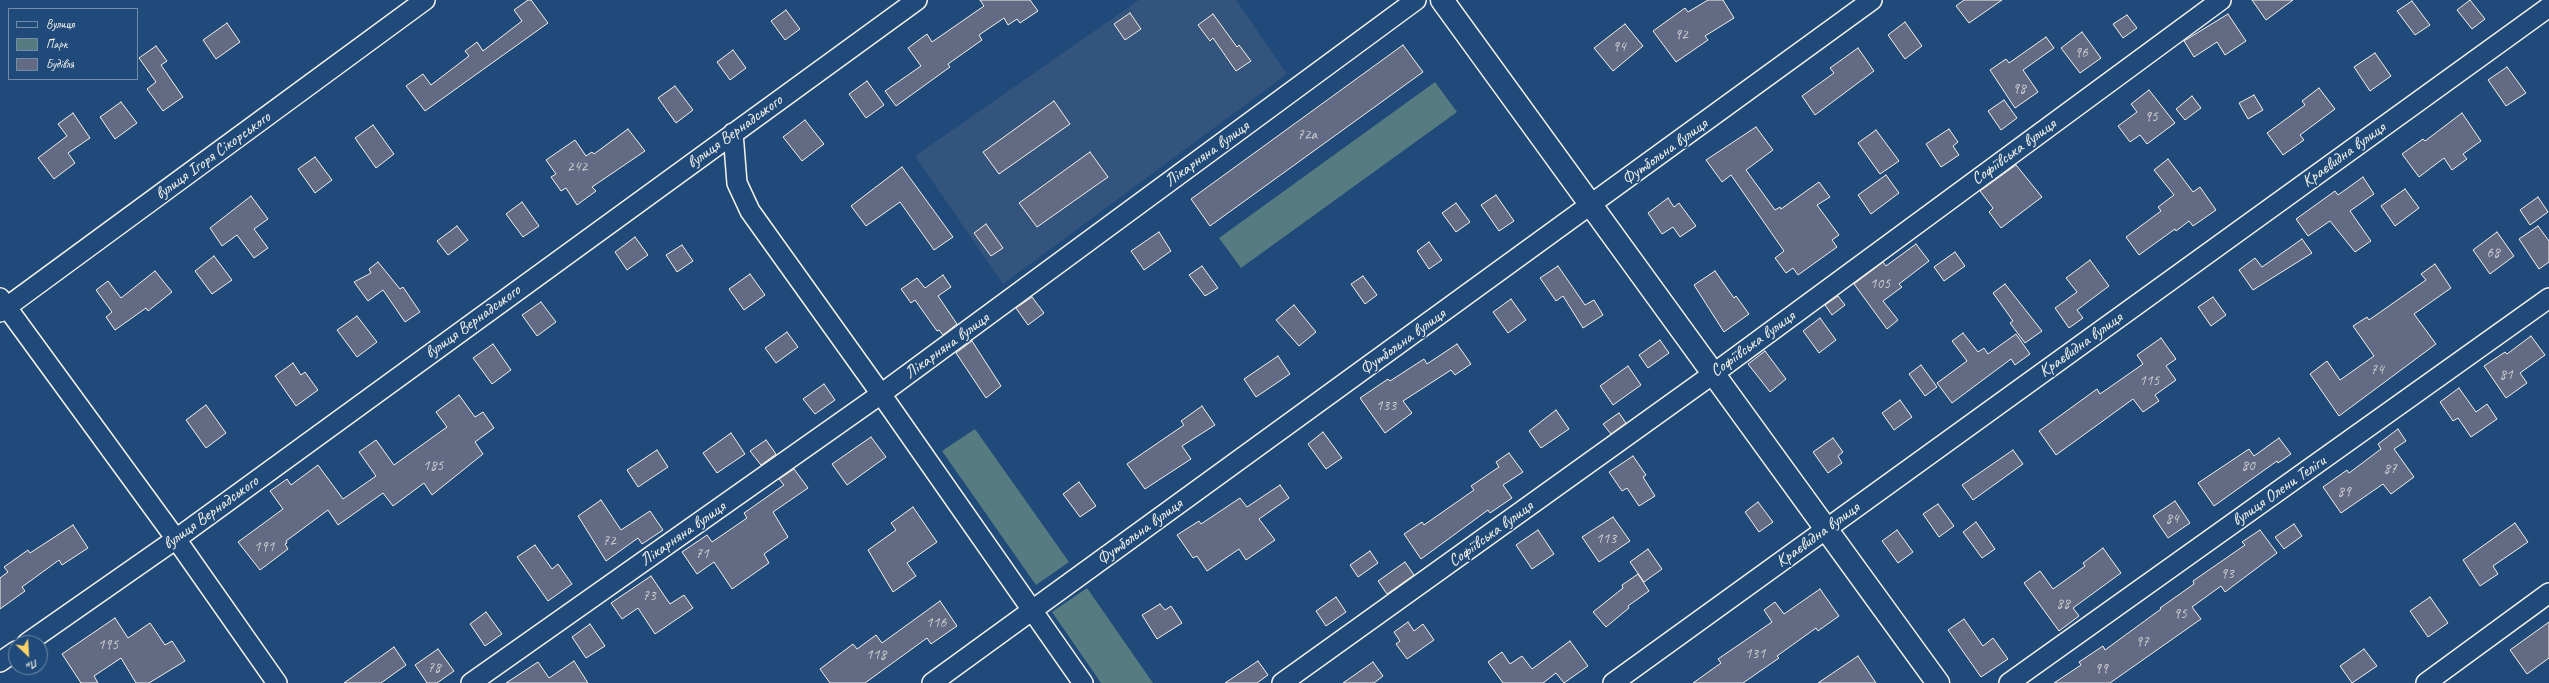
<!DOCTYPE html>
<html>
<head>
<meta charset="utf-8">
<style>
  body { margin:0 }
  #map { position:relative; width:2549px; height:683px; overflow:hidden; background:#1f4a7a; font-family:Caveat,sans-serif }
  canvas { display:block }
  .legend { position:absolute; left:8px; top:8px; width:130px; height:72px; box-sizing:border-box; background:#1f4a7a; border:1px solid #748da6; margin:0; padding:5px 7px; list-style:none; font-size:12px; color:#f4f1e8 }
  .legend li { display:flex; align-items:center; gap:8px; height:20px }
  .legend b { width:20px; border:1px solid #748da6 }
  .north { position:absolute; left:8px; top:635px; width:40px; height:40px; box-sizing:border-box; background:#1f4a7a; border:1px solid #748da6; border-radius:50%; rotate:155deg; font-size:11px; font-weight:700; line-height:16px; text-align:center; color:#f4f1e8 }
  .north::after { content:''; display:block; margin:auto; width:14px; height:18px; background:#ffd166; clip-path:polygon(50% 0,100% 100%,50% 72%,0 100%) }
</style>
</head>
<body>
<div id="map">
<canvas width="2549" height="683"></canvas>
<ul class="legend">
<li><b style="height:5px;background:#1f4a7a"></b>Вулиця</li>
<li><b style="height:11px;background:#567b81"></b>Парк</li>
<li><b style="height:11px;background:#626a84"></b>Будівля</li>
</ul>
<div class="north">Пн</div>
</div>
<script>
const ctx = document.querySelector('canvas').getContext('2d');
ctx.lineJoin = 'round';
function fillPath(path, color) {
  ctx.fillStyle = color;
  ctx.fill(path, 'evenodd');
}
function shape(rows) {
  const path = new Path2D();
  for (const r of rows) {
    path.moveTo(r[0], r[1]);
    for (let i = 2; i < r.length; i += 2) path.lineTo(r[i], r[i + 1]);
  }
  return path;
}
function strokePath(path, color, width, dash) {
  ctx.strokeStyle = color;
  ctx.lineWidth = width;
  ctx.lineCap = dash ? 'butt' : 'round';
  ctx.setLineDash(dash || []);
  ctx.stroke(path);
}
function write(font, color, halo, rows, align = 'center') {
  ctx.font = font + ' Caveat,sans-serif';
  ctx.lineWidth = 3.5;
  ctx.setLineDash([]);
  ctx.textBaseline = 'middle';
  ctx.strokeStyle = halo;
  ctx.fillStyle = color;
  for (const [text, x, y, turn = 0] of rows) {
    ctx.save();
    ctx.translate(x, y);
    ctx.rotate((+turn || 0) * Math.PI / 180);
    ctx.textAlign = isNaN(turn) ? turn : align;
    if (halo) ctx.strokeText(text, 0, 0);
    ctx.fillText(text, 0, 0);
    ctx.restore();
  }
}
fillPath(shape([
  [1139,0,1236,0,1287,74,1003,284,915,156]
]), '#33547d');
fillPath(shape([
  [1435,82,1457,112,1241,268,1219,238],
  [975,429,1069,562,1036,585,942,451],
  [1087,588,1153,683,1101,683,1052,612]
]), '#567b81');
const building = shape([
  [528,0,531,0,548,23,425,111,406,86,423,74,431,85,469,56,465,51,477,42,483,51,522,21,514,10,528,0],
  [980,0,1030,0,1038,11,1020,23,1017,19,1008,25,1004,18,979,35,982,40,948,64,950,67,896,106,885,91,921,66,908,48,927,34,932,42,984,6,980,0],
  [1708,0,1723,0,1734,18,1705,36,1708,40,1676,62,1653,31,1685,8,1688,12,1708,0],
  [1964,0,2002,0,1969,23,1956,6,1964,0],
  [2252,0,2293,0,2266,20,2252,0],
  [2470,0,2485,19,2472,29,2457,10,2470,0],
  [2412,1,2430,25,2415,35,2397,11,2412,1],
  [786,10,800,29,785,40,771,21,786,10],
  [1130,13,1141,29,1125,40,1114,24,1130,13],
  [1213,14,1237,47,1239,45,1251,61,1236,71,1213,38,1210,41,1198,25,1213,14],
  [2228,14,2246,41,2225,55,2217,42,2194,57,2184,41,2228,14],
  [2127,15,2137,28,2123,38,2113,24,2127,15],
  [1905,22,1922,46,1905,59,1888,35,1905,22],
  [227,23,240,42,216,59,203,40,227,23],
  [1625,24,1643,46,1613,71,1594,48,1625,24],
  [2082,32,2101,58,2080,73,2061,48,2082,32],
  [2046,37,2054,48,2023,70,2038,92,2015,108,1990,70,2006,59,2009,63,2046,37],
  [1403,45,1423,72,1210,226,1191,199,1403,45],
  [156,46,167,61,161,65,183,97,163,111,147,89,156,82,139,58,156,46],
  [1858,48,1874,71,1815,115,1802,96,1834,73,1830,68,1858,48],
  [733,50,746,68,730,80,717,62,733,50],
  [2375,53,2391,76,2370,91,2354,67,2375,53],
  [2507,67,2526,93,2506,106,2488,80,2507,67],
  [867,81,884,105,866,118,849,94,867,81],
  [675,86,693,110,676,123,658,98,675,86],
  [2319,88,2335,109,2300,135,2304,140,2283,155,2267,133,2305,105,2302,101,2319,88],
  [2149,90,2175,123,2147,144,2140,135,2130,142,2118,126,2137,112,2131,104,2149,90],
  [2254,95,2263,110,2248,119,2239,103,2254,95],
  [2192,96,2201,108,2185,120,2176,109,2192,96],
  [2004,100,2017,118,2001,130,1988,111,2004,100],
  [1054,101,1070,124,999,174,983,152,1054,101],
  [121,102,137,123,115,139,100,117,121,102],
  [73,113,90,138,68,153,75,163,54,179,38,158,67,136,58,124,73,113],
  [2462,113,2481,141,2463,154,2467,159,2452,170,2444,158,2419,177,2402,154,2423,139,2425,141,2462,113],
  [805,120,824,144,802,161,783,137,805,120],
  [373,125,394,154,376,168,355,138,373,125],
  [1756,127,1773,150,1746,170,1775,210,1780,207,1781,209,1819,182,1830,197,1817,205,1839,235,1832,240,1837,247,1798,275,1793,268,1786,273,1775,258,1784,251,1731,175,1722,182,1706,160,1756,127],
  [628,129,645,151,592,187,596,191,577,205,566,188,561,191,551,177,556,174,546,160,575,140,586,156,592,152,594,154,628,129],
  [1949,129,1958,142,1953,146,1959,155,1941,167,1926,144,1949,129],
  [1876,130,1899,161,1880,174,1858,143,1876,130],
  [1090,152,1108,177,1037,227,1019,203,1090,152],
  [315,157,332,180,315,193,298,169,315,157],
  [2168,159,2193,192,2200,187,2216,210,2193,226,2189,221,2176,231,2175,229,2139,255,2126,237,2161,211,2158,207,2174,195,2154,170,2168,159],
  [2016,165,2042,197,2001,228,1989,212,1993,208,1980,191,2016,165],
  [902,167,953,237,934,250,900,202,866,226,851,206,902,167],
  [1886,175,1899,193,1871,214,1858,195,1886,175],
  [2363,177,2374,194,2350,211,2371,241,2355,252,2330,221,2308,236,2296,219,2335,191,2338,195,2363,177],
  [2405,189,2419,208,2395,226,2381,206,2405,189],
  [1496,195,1514,221,1499,231,1481,205,1496,195],
  [251,196,268,219,254,229,268,248,254,258,237,235,222,246,210,228,251,196],
  [2538,197,2548,212,2530,225,2520,210,2538,197],
  [1668,198,1674,207,1679,203,1696,226,1680,237,1673,227,1662,234,1648,213,1668,198],
  [522,202,539,226,523,237,506,214,522,202],
  [1456,203,1470,222,1456,232,1442,213,1456,203],
  [986,224,1003,248,991,256,974,233,986,224],
  [457,226,468,240,448,255,437,241,457,226],
  [2538,226,2549,241,2549,262,2539,269,2519,239,2538,226],
  [1159,232,1171,251,1144,270,1131,251,1159,232],
  [2497,232,2514,256,2490,274,2473,250,2497,232],
  [635,237,648,255,627,270,615,252,635,237],
  [2302,239,2312,253,2253,290,2239,270,2255,258,2262,267,2302,239],
  [1429,242,1442,260,1429,269,1417,251,1429,242],
  [1916,244,1929,261,1899,284,1902,287,1883,301,1898,320,1887,329,1854,284,1883,262,1886,266,1916,244],
  [682,245,693,261,677,272,666,255,682,245],
  [1955,252,1965,266,1944,281,1934,267,1955,252],
  [214,256,232,280,212,294,195,271,214,256],
  [2090,260,2109,286,2077,310,2083,318,2069,328,2055,308,2077,292,2066,278,2090,260],
  [378,262,400,289,403,287,420,312,405,322,383,290,368,301,354,282,371,273,369,269,378,262],
  [2435,264,2451,288,2414,314,2436,344,2339,416,2310,374,2327,361,2340,380,2374,356,2353,326,2367,317,2369,320,2426,280,2421,274,2435,264],
  [1202,266,1218,288,1205,296,1189,275,1202,266],
  [1558,266,1585,305,1594,300,1603,315,1583,328,1563,296,1556,301,1540,278,1558,266],
  [155,271,172,292,148,311,146,308,115,330,106,317,112,312,96,290,108,281,121,298,155,271],
  [1715,271,1734,298,1736,296,1749,314,1724,332,1694,285,1715,271],
  [750,274,765,295,744,310,729,289,750,274],
  [943,275,951,287,938,296,957,324,943,335,939,330,937,331,915,300,911,303,901,289,917,278,925,288,943,275],
  [1363,276,1377,295,1365,304,1351,284,1363,276],
  [2005,284,2042,331,2025,343,2010,323,2013,321,1993,293,2005,284],
  [1838,296,1845,305,1832,315,1825,305,1838,296],
  [1032,297,1044,313,1028,325,1016,308,1032,297],
  [2213,297,2226,315,2211,326,2198,307,2213,297],
  [1511,299,1526,320,1508,333,1493,312,1511,299],
  [541,302,556,322,537,336,522,315,541,302],
  [1294,305,1316,332,1299,346,1276,320,1294,305],
  [357,316,377,342,357,357,337,330,357,316],
  [1820,318,1836,340,1819,353,1803,331,1820,318],
  [787,332,798,347,776,363,765,348,787,332],
  [1963,333,1978,352,1984,348,1988,354,2016,334,2030,354,2015,365,2011,359,1952,403,1937,383,1967,361,1952,341,1963,333],
  [2531,336,2545,355,2520,373,2527,383,2506,398,2484,366,2505,352,2507,354,2531,336],
  [2161,338,2176,359,2166,366,2176,380,2155,395,2159,401,2143,412,2133,399,2056,455,2039,431,2097,389,2100,394,2143,364,2137,355,2161,338],
  [1660,340,1669,353,1648,368,1639,355,1660,340],
  [972,341,1001,386,986,398,956,353,972,341],
  [493,344,511,370,492,384,473,358,493,344],
  [1457,344,1471,364,1455,375,1451,370,1403,401,1412,413,1385,433,1360,398,1388,379,1390,381,1424,359,1427,364,1457,344],
  [1765,351,1786,379,1770,392,1748,364,1765,351],
  [1278,356,1290,374,1256,397,1244,379,1278,356],
  [293,363,301,375,305,372,318,390,296,406,275,376,293,363],
  [1921,365,1937,387,1925,396,1909,374,1921,365],
  [1628,366,1641,385,1613,405,1600,386,1628,366],
  [824,384,835,400,815,414,803,399,824,384],
  [2459,388,2476,412,2487,404,2497,419,2471,437,2458,418,2453,421,2440,402,2459,388],
  [459,395,475,417,483,412,494,428,475,442,483,454,432,495,424,483,393,506,383,493,338,525,328,510,286,541,287,543,285,544,288,549,260,570,238,542,283,509,270,491,287,479,291,485,318,465,343,499,376,476,359,452,376,440,394,465,447,427,436,412,459,395],
  [1900,400,1912,417,1894,430,1882,413,1900,400],
  [206,405,226,433,206,448,186,420,206,405],
  [1202,406,1215,425,1182,446,1191,459,1145,489,1127,464,1184,425,1181,421,1202,406],
  [1556,410,1569,429,1541,448,1529,431,1556,410],
  [1619,413,1626,423,1611,434,1603,424,1619,413],
  [2398,429,2406,441,2394,449,2414,477,2391,494,2383,484,2341,513,2323,487,2347,470,2349,473,2381,449,2378,444,2398,429],
  [1323,432,1342,458,1326,469,1308,444,1323,432],
  [731,433,745,454,717,473,703,453,731,433],
  [871,437,886,457,847,485,832,464,871,437],
  [1833,438,1843,452,1838,456,1842,463,1828,473,1813,452,1833,438],
  [2279,438,2291,454,2278,463,2277,461,2214,506,2198,483,2249,449,2254,456,2279,438],
  [766,440,776,454,761,465,750,451,766,440],
  [657,450,668,467,638,487,627,470,657,450],
  [2013,450,2023,464,1973,500,1962,485,2013,450],
  [1509,453,1523,472,1503,485,1512,498,1490,513,1488,510,1421,559,1404,534,1422,522,1424,525,1474,490,1471,486,1499,467,1496,462,1509,453],
  [1633,456,1646,475,1643,477,1655,496,1639,506,1627,488,1622,491,1609,472,1633,456],
  [794,469,808,488,773,512,788,537,764,554,769,563,732,589,714,562,697,574,682,552,707,535,712,542,747,518,744,513,784,485,779,479,794,469],
  [1079,482,1096,506,1080,517,1063,494,1079,482],
  [1280,485,1289,498,1259,519,1275,540,1246,560,1239,549,1207,571,1197,556,1193,558,1177,535,1199,521,1201,524,1240,498,1247,507,1280,485],
  [601,500,621,530,650,511,663,530,642,544,638,538,606,561,578,516,601,500],
  [2175,501,2190,523,2168,538,2153,516,2175,501],
  [1758,502,1773,522,1759,532,1745,512,1758,502],
  [1938,504,1954,526,1939,537,1923,514,1938,504],
  [913,507,937,542,907,563,916,576,893,592,868,550,896,530,891,523,913,507],
  [1613,517,1630,541,1599,562,1582,537,1613,517],
  [1976,522,1995,549,1982,558,1963,532,1976,522],
  [2515,523,2528,542,2493,566,2498,574,2480,586,2463,560,2515,523],
  [2294,524,2302,536,2284,549,2275,537,2294,524],
  [73,525,88,548,62,565,59,560,22,587,25,591,0,609,0,578,8,572,4,567,28,550,30,553,73,525],
  [1538,530,1554,554,1532,569,1516,545,1538,530],
  [1897,530,1913,552,1898,563,1882,541,1897,530],
  [2260,530,2277,553,2225,592,2221,586,2192,607,2201,619,2110,683,2054,683,2081,665,2079,662,2103,646,2105,650,2161,609,2160,608,2194,584,2193,581,2245,545,2242,542,2260,530],
  [535,545,552,569,558,564,572,584,548,601,517,557,535,545],
  [2103,548,2121,573,2073,608,2079,616,2059,631,2024,583,2040,571,2053,589,2085,566,2083,563,2103,548],
  [1648,549,1662,569,1644,582,1630,562,1648,549],
  [1370,551,1378,563,1358,577,1350,565,1370,551],
  [1405,562,1414,575,1387,594,1378,581,1405,562],
  [1638,574,1649,591,1628,606,1629,608,1606,627,1593,612,1623,588,1622,585,1638,574],
  [651,576,670,604,684,595,693,608,655,634,638,608,622,619,611,603,651,576],
  [1820,589,1839,616,1818,631,1816,628,1777,656,1779,658,1743,683,1693,683,1721,663,1718,659,1772,622,1764,610,1775,602,1784,614,1820,589],
  [1336,597,1346,612,1326,626,1316,611,1336,597],
  [2430,597,2448,623,2428,637,2410,611,2430,597],
  [940,601,957,626,931,644,927,638,865,683,830,683,820,669,853,644,857,649,876,635,882,643,940,601],
  [1160,604,1165,610,1171,606,1182,623,1157,639,1142,615,1160,604],
  [486,612,502,634,485,646,470,624,486,612],
  [115,618,128,638,150,623,165,645,172,641,185,661,149,683,136,683,121,658,94,676,98,683,81,683,62,654,115,618],
  [1964,619,1983,646,1993,638,2008,659,1981,677,1948,630,1964,619],
  [1408,622,1414,631,1423,624,1434,640,1407,659,1396,644,1400,641,1394,632,1408,622],
  [2549,622,2549,658,2527,674,2510,650,2549,622],
  [590,624,605,646,586,658,572,637,590,624],
  [1570,641,1588,666,1564,683,1556,673,1543,683,1503,683,1488,662,1502,652,1510,664,1522,656,1532,669,1570,641],
  [394,647,406,665,381,683,344,683,394,647],
  [438,649,454,671,437,683,427,683,415,665,438,649],
  [2364,649,2377,666,2352,683,2340,666,2364,649],
  [1858,656,1876,683,1818,683,1858,656],
  [574,661,588,683,506,683,538,662,549,678,574,661],
  [1258,661,1268,675,1257,683,1225,683,1258,661],
  [1373,662,1383,676,1374,683,1343,683,1373,662]
]);
fillPath(building, '#626a84');
strokePath(building, '#f4f1e8', 1);
const minor = shape([
  [733,133,737,183,750,211,881,394,1083,683],
  [0,298,176,539,277,683],
  [0,312,425,0],
  [27,643,176,539,917,0],
  [0,662,16,651],
  [471,683,881,394,1416,0],
  [932,683,1872,0],
  [1282,683,1713,374,2221,0],
  [1613,683,2549,7],
  [2009,683,2549,298],
  [2426,683,2549,593]
]);
const tertiary = shape([
  [1442,0,1938,683]
]);
strokePath(minor, '#f4f1e8', 22);
strokePath(tertiary, '#f4f1e8', 25);
strokePath(minor, '#1f4a7a', 19);
strokePath(tertiary, '#1f4a7a', 22);
write('15px', '#d0cfcf', null, [
  ["92",1681,35],
  ["94",1619,47],
  ["96",2081,53],
  ["98",2019,89],
  ["95",2151,117],
  ["72а",1307,135],
  ["242",577,167],
  ["68",2493,253],
  ["105",1880,284],
  ["74",2377,370],
  ["81",2506,375],
  ["115",2149,381],
  ["133",1386,406],
  ["185",433,466],
  ["80",2248,466],
  ["87",2390,469],
  ["89",2344,492],
  ["84",2172,519],
  ["113",1606,539],
  ["72",609,541],
  ["191",264,547],
  ["71",702,554],
  ["93",2227,574],
  ["73",649,596],
  ["88",2063,604],
  ["95",2180,614],
  ["116",936,623],
  ["97",2142,642],
  ["195",108,645],
  ["131",1755,654],
  ["118",876,655],
  ["78",434,668],
  ["99",2101,669]
]);
write('17px', '#f4f1e8', '#1f4a7a', [
  ["вулиця Вернадського",735,132,-36],
  ["Футбольна вулиця",1665,152,-36],
  ["Софіївська вулиця",2014,152,-36],
  ["Лікарняна вулиця",1207,154,-36],
  ["Краєвидна вулиця",2344,155,-36],
  ["вулиця Ігоря Сікорського",213,156,-36],
  ["вулиця Вернадського",473,322,-36],
  ["Футбольна вулиця",1403,342,-36],
  ["Софіївська вулиця",1753,344,-36],
  ["Краєвидна вулиця",2081,345,-36],
  ["Лікарняна вулиця",947,346,-36],
  ["вулиця Олени Теліги",2279,491,-35],
  ["вулиця Вернадського",211,513,-36],
  ["Футбольна вулиця",1140,532,-36],
  ["Лікарняна вулиця",683,534,-35],
  ["Софіївська вулиця",1491,534,-36],
  ["Краєвидна вулиця",1818,535,-36]
]);
</script>
</body>
</html>
